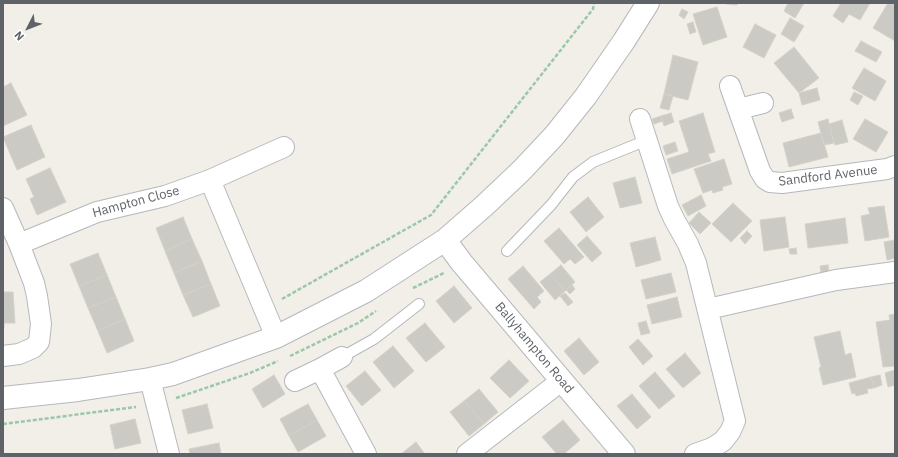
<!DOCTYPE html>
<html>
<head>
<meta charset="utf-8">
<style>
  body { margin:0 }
  #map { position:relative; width:898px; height:457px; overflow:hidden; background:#f1efe8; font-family:"IBM Plex Sans",sans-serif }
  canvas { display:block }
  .frame { position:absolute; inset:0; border:4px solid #5f6368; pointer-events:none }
  .north { position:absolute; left:8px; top:8px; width:40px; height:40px; -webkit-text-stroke:3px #fff; paint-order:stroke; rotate:228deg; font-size:11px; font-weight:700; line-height:16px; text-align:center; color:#5f6368 }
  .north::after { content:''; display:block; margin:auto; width:14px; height:18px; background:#5f6368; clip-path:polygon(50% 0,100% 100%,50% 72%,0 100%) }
</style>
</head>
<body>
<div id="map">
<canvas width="898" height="457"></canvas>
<div class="frame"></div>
<div class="north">N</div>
</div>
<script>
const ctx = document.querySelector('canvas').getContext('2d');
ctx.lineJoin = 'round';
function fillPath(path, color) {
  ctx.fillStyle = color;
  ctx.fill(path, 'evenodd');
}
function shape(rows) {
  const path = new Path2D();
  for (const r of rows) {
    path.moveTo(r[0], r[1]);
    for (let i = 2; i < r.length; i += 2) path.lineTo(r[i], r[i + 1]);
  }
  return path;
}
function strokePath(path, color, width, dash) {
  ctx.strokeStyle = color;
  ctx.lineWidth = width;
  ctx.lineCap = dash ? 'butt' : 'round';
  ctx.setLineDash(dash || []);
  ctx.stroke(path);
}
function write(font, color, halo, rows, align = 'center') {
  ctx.font = font + ' "IBM Plex Sans",sans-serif';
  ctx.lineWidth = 3;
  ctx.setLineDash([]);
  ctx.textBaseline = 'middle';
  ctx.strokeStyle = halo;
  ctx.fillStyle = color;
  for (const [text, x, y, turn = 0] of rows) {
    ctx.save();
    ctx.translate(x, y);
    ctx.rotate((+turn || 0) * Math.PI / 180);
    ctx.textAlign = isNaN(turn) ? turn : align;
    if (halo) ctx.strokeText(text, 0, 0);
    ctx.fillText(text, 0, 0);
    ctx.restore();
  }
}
const building = shape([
  [726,3,737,3,737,5,726,4,726,3],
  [788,3,804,3,795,18,784,11,788,3],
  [841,3,870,3,860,20,849,14,843,23,833,16,841,3],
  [888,3,895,5,895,41,873,28,888,3],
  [717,7,727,37,703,45,693,14,717,7],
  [682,9,688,12,684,19,679,15,682,9],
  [790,18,804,26,794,42,781,34,790,18],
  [693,22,696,32,690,34,687,24,693,22],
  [755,24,776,35,764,58,743,47,755,24],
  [861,41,882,52,876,62,855,51,861,41],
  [794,47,819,78,799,93,774,63,794,47],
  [673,55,698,62,688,100,664,94,673,55],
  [864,68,886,81,875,101,852,88,864,68],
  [11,83,27,115,3,126,3,87,11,83],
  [817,88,820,100,802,105,799,93,817,88],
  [854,92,863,96,858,105,850,100,854,92],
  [664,94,673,96,669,110,660,108,664,94],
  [791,109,794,118,782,122,779,113,791,109],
  [671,113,674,122,664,126,661,116,671,113],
  [703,113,715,152,708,154,711,161,672,174,667,159,689,152,679,121,703,113],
  [661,116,663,121,654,124,652,119,661,116],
  [828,119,834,143,824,145,818,122,828,119],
  [865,119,888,132,876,152,853,139,865,119],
  [842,120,848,142,835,145,829,124,842,120],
  [31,125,45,157,17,170,3,137,31,125],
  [821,133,828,157,789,167,783,143,821,133],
  [675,142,678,151,666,155,663,146,675,142],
  [724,159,732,184,722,187,723,190,713,193,712,190,703,193,694,169,724,159],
  [50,168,66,202,37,215,30,199,34,197,26,179,50,168],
  [635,177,642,203,620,208,613,183,635,177],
  [701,195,706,206,688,216,682,205,701,195],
  [588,197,604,217,586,232,570,212,588,197],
  [733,203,752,221,731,242,712,224,733,203],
  [884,206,889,237,865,241,861,216,870,214,868,208,884,206],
  [699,212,711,223,700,234,689,223,699,212],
  [183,217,192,239,165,251,156,228,183,217],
  [785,217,789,247,764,251,760,220,785,217],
  [845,218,848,243,808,248,805,224,845,218],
  [559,228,584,257,575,264,570,259,564,264,544,241,559,228],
  [747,231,752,236,745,244,740,238,747,231],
  [587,236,602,253,592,262,577,245,587,236],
  [655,237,661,260,636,267,630,243,655,237],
  [192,239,202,261,174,273,165,251,192,239],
  [895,240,895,258,887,260,884,242,895,240],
  [796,248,797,254,790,254,789,249,796,248],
  [98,253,107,275,79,286,70,264,98,253],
  [202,261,211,284,183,295,174,273,202,261],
  [561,265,575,282,565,291,550,274,561,265],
  [828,265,829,272,821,273,820,266,828,265],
  [523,266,544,291,537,297,541,302,534,309,508,279,523,266],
  [671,273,676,292,646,299,641,280,671,273],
  [550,274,565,291,555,300,540,282,550,274],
  [107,275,116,297,88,308,79,286,107,275],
  [211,284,220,306,193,317,183,295,211,284],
  [572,285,575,289,570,294,566,290,572,285],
  [454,286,472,308,454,323,436,301,454,286],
  [3,292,13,292,15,323,4,323,4,328,3,328,3,292],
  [565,293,573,302,568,306,560,296,565,293],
  [116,297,125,319,98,331,88,308,116,297],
  [677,297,682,317,652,324,647,305,677,297],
  [895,314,895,366,883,367,876,322,890,320,889,315,895,314],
  [125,319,134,341,107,353,98,331,125,319],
  [646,321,650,333,641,335,638,323,646,321],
  [425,323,445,347,426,362,406,338,425,323],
  [840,331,845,355,851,353,856,377,823,385,819,368,821,367,814,337,840,331],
  [579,338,599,362,584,375,564,351,579,338],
  [638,339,653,356,643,365,629,347,638,339],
  [393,346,414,371,394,388,373,362,393,346],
  [685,353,701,373,683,388,666,369,685,353],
  [509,360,529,381,510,398,490,378,509,360],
  [895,370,895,385,888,387,885,373,895,370],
  [365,371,381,390,362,406,346,386,365,371],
  [655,372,675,396,659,409,639,386,655,372],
  [274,375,285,394,263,408,252,389,274,375],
  [880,375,882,385,874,388,871,377,880,375],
  [871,377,874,388,867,389,868,393,856,396,855,393,852,394,849,383,871,377],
  [479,389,498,412,484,424,464,401,479,389],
  [632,394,651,417,637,429,617,406,632,394],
  [464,401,484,424,469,436,450,412,464,401],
  [207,404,213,428,188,434,182,410,207,404],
  [308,404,317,420,289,436,280,419,308,404],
  [135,419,141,443,115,449,110,425,135,419],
  [317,420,326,436,298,452,289,436,317,420],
  [563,420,580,440,564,454,557,454,542,437,563,420],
  [416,442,425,454,401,454,416,442],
  [219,443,221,454,190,454,189,449,219,443]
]);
fillPath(building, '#cccac5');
strokePath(building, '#d6d1c6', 1);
const service = shape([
  [507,251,551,205,573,177,593,162,647,140],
  [342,357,374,339,419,304]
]);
const minor = shape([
  [730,86,760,171,765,179,770,182,782,183,887,169,895,166],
  [739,109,763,103],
  [640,119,668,206,674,219,688,244,696,263,735,421,730,432,723,441,712,448,695,454],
  [210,180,276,337],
  [3,208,19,244,34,283,37,296,41,324,39,342,33,348,19,354,3,356],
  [19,244,97,212,165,196,210,180,284,147],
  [708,309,836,280,895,272],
  [320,369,366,454],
  [150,379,169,454],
  [295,381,320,369,342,357],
  [467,454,561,381]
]);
const tertiary = shape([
  [445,240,462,263,624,454],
  [3,398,78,390,150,379,173,374,276,337,366,291,445,240,484,206,521,171,554,136,586,96,624,41,648,3]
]);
strokePath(service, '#b5b8bc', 12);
strokePath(minor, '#b5b8bc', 22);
strokePath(tertiary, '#b5b8bc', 24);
strokePath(shape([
  [413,288,444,273],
  [282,299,431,215,593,9,594,3],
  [290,356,358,323,376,311],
  [176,398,250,373,278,361],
  [3,424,136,407]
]), '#9cc7a9', 2.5, [4, 2]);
strokePath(service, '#fff', 10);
strokePath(minor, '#fff', 20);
strokePath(tertiary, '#fff', 22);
write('13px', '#5f6368', '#fff', [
  ["Sandford Avenue",828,176,-7],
  ["Hampton Close",136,202,-15],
  ["Ballyhampton Road",534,348,50]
]);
</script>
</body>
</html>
